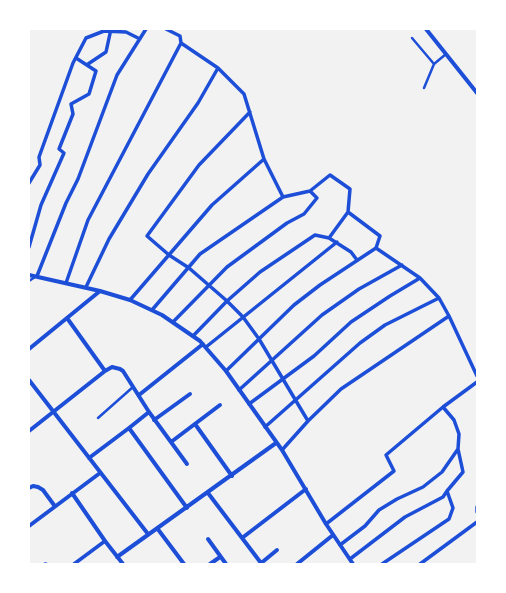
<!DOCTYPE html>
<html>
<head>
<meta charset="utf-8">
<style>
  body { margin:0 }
  #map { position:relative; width:506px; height:593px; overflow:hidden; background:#f2f2f2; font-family:Lora,serif }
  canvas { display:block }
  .frame { position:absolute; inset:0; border:30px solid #fff; pointer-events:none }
</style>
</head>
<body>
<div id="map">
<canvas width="506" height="593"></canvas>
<div class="frame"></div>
</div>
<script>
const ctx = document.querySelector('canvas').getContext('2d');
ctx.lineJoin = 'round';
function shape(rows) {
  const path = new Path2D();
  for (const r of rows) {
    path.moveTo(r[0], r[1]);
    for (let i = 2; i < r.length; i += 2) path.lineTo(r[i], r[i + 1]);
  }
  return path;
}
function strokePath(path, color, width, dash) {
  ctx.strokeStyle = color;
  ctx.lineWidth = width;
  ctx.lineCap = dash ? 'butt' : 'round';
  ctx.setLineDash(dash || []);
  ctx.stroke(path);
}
strokePath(shape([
  [412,38,434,64],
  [424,88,434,64,446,54],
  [29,281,35,277],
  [98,418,133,387]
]), '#1d4ed8', 2.5);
strokePath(shape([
  [166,29,180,36,181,43,218,68,244,94,264,159,283,197,310,191,330,175,350,189,348,212],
  [88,64,106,52,111,29],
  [250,112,199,165,147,236,169,255,189,268,227,301,243,317,259,339,308,421],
  [29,183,40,165,39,157,73,63,86,38,104,31,126,32,140,39],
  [329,238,348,212,380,236,376,248,420,278,439,298,449,316,477,376],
  [29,247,41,205,64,153,59,149,73,114,71,104,89,94,96,71,76,58],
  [37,276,66,203,78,179,117,75,146,29],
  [66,283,88,220,181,43],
  [86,287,109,239,148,174,198,103,218,68],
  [130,300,212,205,264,159],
  [152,310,200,254,283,197],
  [173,322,227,267,287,223,304,214,317,198,310,191],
  [193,336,227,301,260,272,315,235,329,238,351,252,357,260],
  [206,347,337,242],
  [226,371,294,305,320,285,376,248],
  [239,390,322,315,359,289,402,265],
  [249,404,314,356,351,322,390,296,420,278],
  [265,427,360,343,385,325,439,298],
  [282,450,308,421,341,389,449,316],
  [477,507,477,512],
  [326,524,394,471,386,455,443,407],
  [340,545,365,526,379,510,397,499,423,487,442,472,458,449,459,434,454,420,443,407,477,382],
  [350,559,405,517,443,497,447,491],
  [45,564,46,564],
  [74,564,105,541],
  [382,564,449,519,453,508,447,491,463,472,458,449],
  [420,564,477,522]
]), '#1d4ed8', 3.5);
strokePath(shape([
  [426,29,477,93],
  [29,275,100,291,130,300,162,315,200,341,226,371,282,450,326,524,353,564],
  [29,349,100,291],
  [105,371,112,367,120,369,123,371,149,412,187,464],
  [29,380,148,534],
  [139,395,203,344],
  [154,420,190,394],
  [195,424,232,476],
  [129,428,149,412],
  [29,431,105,371,67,318],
  [171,442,220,405],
  [89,458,129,428,187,508],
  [29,488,33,486,38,487,43,490,54,505],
  [72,493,105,541,123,564],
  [208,493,261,563],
  [29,526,100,473],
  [157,528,184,564],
  [242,538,306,489],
  [208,539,226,564],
  [117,557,276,443],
  [210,564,220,557],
  [260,564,277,550],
  [297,564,333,535]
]), '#1d4ed8', 4);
</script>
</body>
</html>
